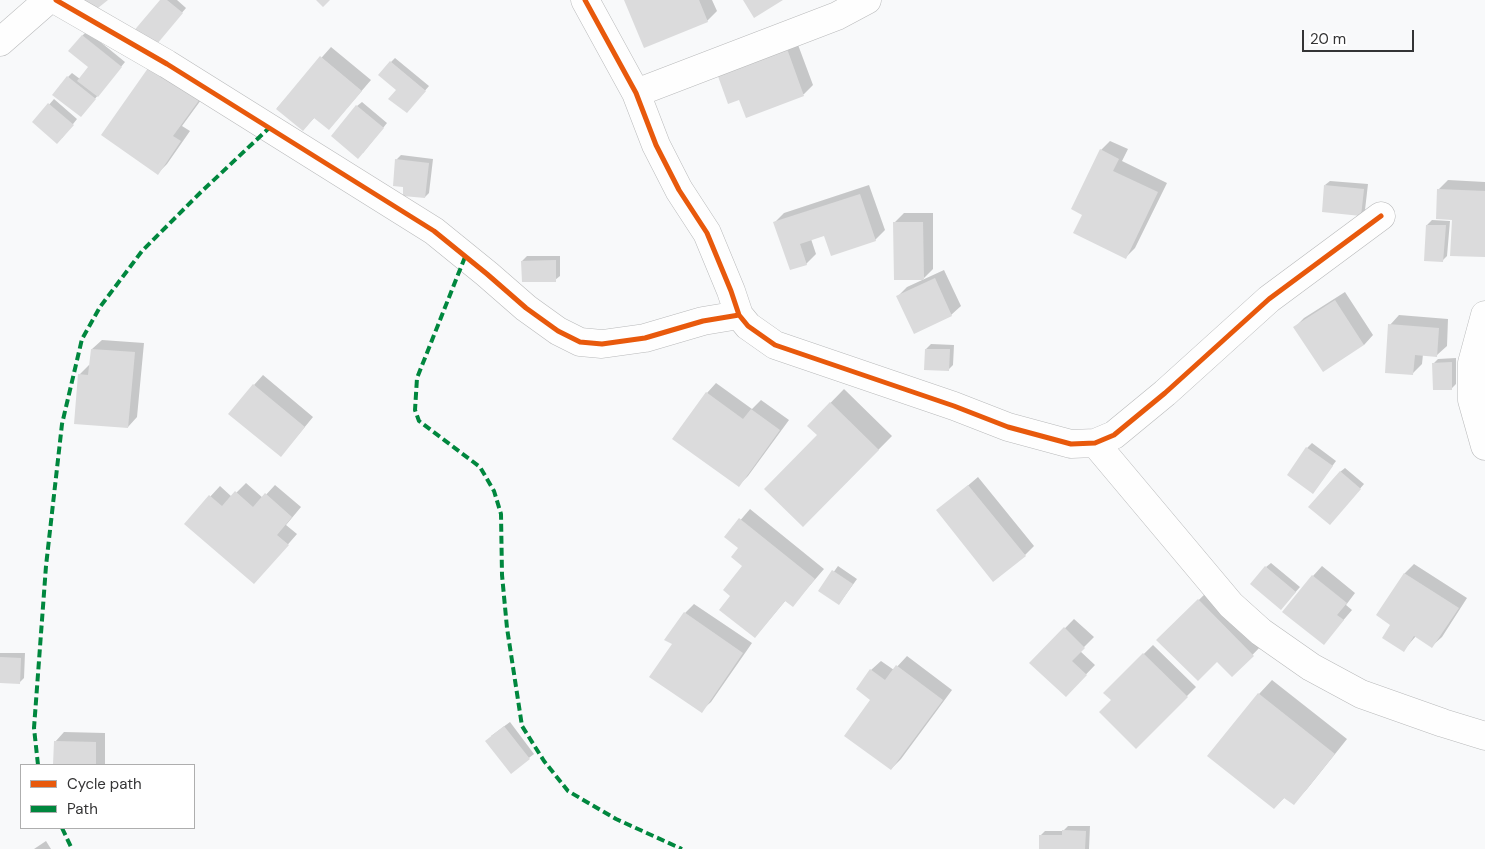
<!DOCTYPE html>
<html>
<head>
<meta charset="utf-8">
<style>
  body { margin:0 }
  #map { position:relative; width:1485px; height:849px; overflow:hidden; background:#f8f9fa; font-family:"DM Sans",sans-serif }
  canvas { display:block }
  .legend { position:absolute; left:20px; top:764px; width:175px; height:65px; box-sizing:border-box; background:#fff; border:1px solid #aeaeae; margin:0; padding:6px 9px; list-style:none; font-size:15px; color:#343435 }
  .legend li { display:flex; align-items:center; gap:10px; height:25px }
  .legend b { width:25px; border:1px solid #aeaeae }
  .scale { position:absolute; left:1302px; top:30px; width:112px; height:22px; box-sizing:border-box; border:2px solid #343435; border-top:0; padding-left:6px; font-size:15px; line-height:18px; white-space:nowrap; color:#343435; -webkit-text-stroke:4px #fff; paint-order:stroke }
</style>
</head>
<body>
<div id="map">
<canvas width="1485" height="849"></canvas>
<ul class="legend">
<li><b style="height:6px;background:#e8590c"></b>Cycle path</li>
<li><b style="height:6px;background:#00873e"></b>Path</li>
</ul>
<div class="scale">20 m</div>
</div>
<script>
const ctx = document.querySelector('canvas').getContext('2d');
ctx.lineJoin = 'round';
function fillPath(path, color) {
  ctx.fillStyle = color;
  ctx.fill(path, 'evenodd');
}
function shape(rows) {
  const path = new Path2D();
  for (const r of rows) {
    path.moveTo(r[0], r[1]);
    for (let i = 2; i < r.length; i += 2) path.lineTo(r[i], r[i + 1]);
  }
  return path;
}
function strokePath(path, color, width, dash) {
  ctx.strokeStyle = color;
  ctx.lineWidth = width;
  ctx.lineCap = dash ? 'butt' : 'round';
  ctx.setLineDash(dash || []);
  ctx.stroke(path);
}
fillPath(shape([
  [162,0,177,0,186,8,156,43],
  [626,0,712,0,717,11,707,21],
  [87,31,125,62,85,111,68,77,72,73,80,79,90,67,82,36],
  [794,34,813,85,804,94,746,116],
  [331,47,371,80,329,129,315,117,303,130,277,108],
  [395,58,429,86,411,107,398,90,391,62],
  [187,74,209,89,182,126,190,131,167,164,158,173],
  [54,99,77,119,62,138,34,122],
  [362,102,387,123,363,153,357,106],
  [1110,141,1128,149,1122,161,1167,183,1135,248,1126,257,1083,214,1101,150],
  [401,155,433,159,429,193,425,197,405,186,396,160],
  [1448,180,1485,182,1485,256,1454,218,1438,190],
  [1330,181,1368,184,1365,210,1361,215,1325,185],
  [869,185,885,230,875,240,825,235,811,239,816,254,806,264,775,222,784,213],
  [904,213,933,213,933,269,924,278,894,223],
  [1432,220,1450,221,1447,256,1443,260,1427,225],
  [527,256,560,256,560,276,555,280,522,261],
  [944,270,961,306,951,315,898,296,907,287],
  [1345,292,1373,335,1364,345,1295,327,1304,318],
  [1399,315,1448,319,1447,346,1437,355,1423,354,1422,364,1413,373,1390,325],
  [102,340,144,343,137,417,128,427,79,375,89,365,91,365,92,349],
  [931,344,954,345,953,365,948,370,926,349],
  [1456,358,1456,384,1451,389,1434,363,1438,359],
  [263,375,313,417,290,445,254,385],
  [716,383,752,409,761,400,789,420,748,476,739,485,707,393],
  [844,389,892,436,803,526,819,435,809,425],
  [1312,443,1336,461,1313,492,1307,448],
  [1345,468,1364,484,1334,519,1340,472],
  [978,477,1034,546,1025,555,938,511],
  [246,483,263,498,275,485,301,507,286,525,297,534,263,573,186,523,220,486,232,497],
  [750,509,824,569,793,605,786,600,755,637,732,596,744,565,739,548,726,537],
  [1271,563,1300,587,1285,604,1266,567],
  [1414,564,1467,598,1442,637,1432,646,1416,636,1404,650,1392,624,1378,615,1405,573],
  [838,566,857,579,839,604,820,591],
  [1322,566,1355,593,1346,605,1352,610,1324,643,1313,576],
  [1208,591,1262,645,1232,676,1217,661,1158,640],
  [694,604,752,643,711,702,701,711,674,644,685,613],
  [1074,619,1094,637,1080,651,1095,665,1075,686,1031,663],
  [1153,645,1196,687,1136,747,1113,700,1104,693],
  [0,653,25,653,24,678,20,682,0,682],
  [907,656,952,690,901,759,891,769,872,699,871,670,881,661,894,670],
  [1272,680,1347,739,1307,789,1294,803,1285,797,1274,808,1259,694],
  [510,722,534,754,511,772,491,736],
  [64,732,105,733,105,765,54,765,55,742],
  [1068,826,1090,826,1089,849,1040,849,1041,835,1045,831,1063,831],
  [46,841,51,849,34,849]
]), '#0003');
fillPath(shape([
  [75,0,108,0,88,16],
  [160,0,167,0,183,13,152,50,132,33],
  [316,0,330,0,323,7],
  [624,0,699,0,708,22,644,48],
  [743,0,783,0,754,18],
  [82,35,122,67,98,97,77,81,88,67,68,51],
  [785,43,804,96,746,118,739,100,728,104,715,68],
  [320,56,362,91,329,130,314,118,303,131,276,109],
  [153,61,200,99,173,136,181,141,158,175,101,135],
  [390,61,426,91,407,113,388,99,396,90,378,75],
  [67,76,96,99,81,117,52,95],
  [48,103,74,125,57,144,32,122],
  [356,105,384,128,358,159,331,136],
  [1100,149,1119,159,1113,171,1158,192,1126,259,1073,233,1082,215,1071,209],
  [395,159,429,163,425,198,403,196,403,187,393,186],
  [1324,185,1364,189,1361,216,1322,212],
  [1437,189,1485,191,1485,257,1450,256,1452,220,1436,219],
  [860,194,876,241,831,256,824,236,800,244,807,265,790,270,773,222],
  [893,222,923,222,924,280,894,280],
  [1426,225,1446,225,1443,262,1424,261],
  [556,260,556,282,522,282,521,261],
  [935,278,952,316,914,334,896,296],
  [1335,300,1364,345,1323,372,1293,327],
  [1388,324,1439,328,1437,357,1415,355,1413,375,1385,373],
  [91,349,135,352,128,428,74,424,78,374,88,375],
  [925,349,950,349,949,371,924,370],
  [1452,362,1452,390,1433,390,1432,363],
  [253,384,305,427,281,457,228,414],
  [706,392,743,419,751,409,780,430,739,487,672,439],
  [830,402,879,450,803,527,764,489,817,435,807,426],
  [1306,447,1333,466,1313,494,1287,475],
  [1340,471,1361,489,1330,525,1308,507],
  [968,485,1026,556,993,582,936,510],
  [235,491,253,507,265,493,292,517,277,535,289,545,254,584,184,524,209,495,222,506],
  [739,518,815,579,793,607,785,601,755,638,719,610,730,596,723,590,742,566,731,557,738,548,724,537],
  [1265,566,1296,592,1281,610,1250,584],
  [832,570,853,584,839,605,818,591],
  [1404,573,1459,608,1432,648,1414,636,1404,652,1382,638,1390,625,1376,615],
  [1312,575,1347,603,1337,615,1344,620,1324,645,1282,612],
  [1198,599,1254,656,1232,677,1217,662,1198,681,1156,640],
  [684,612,743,653,702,713,649,677,672,644,664,640],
  [1064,627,1085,648,1072,661,1087,675,1066,697,1029,663],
  [1143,653,1188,697,1136,749,1099,712,1111,700,1103,693],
  [0,657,21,658,20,684,0,683],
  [896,665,943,700,891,770,844,736,870,700,856,689,870,669,885,680],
  [1258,693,1335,754,1294,805,1284,798,1274,809,1207,756],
  [504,726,530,759,511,774,485,741],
  [54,741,96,742,96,765,53,765],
  [1062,830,1086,831,1085,849,1039,849,1039,835,1062,835]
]), '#dbdbdc');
const minor = shape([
  [56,0,167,64,434,231,487,274,526,308,558,331,580,342,602,344,645,338,703,321,739,315],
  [585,0,636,93,656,145,679,190,707,233,731,291,739,315,748,326,775,345,954,406,1008,427,1071,444,1095,443,1114,435,1165,393,1269,299,1381,216],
  [0,42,48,0],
  [636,93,837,16,867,0],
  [1485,315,1472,363,1472,400,1485,446],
  [1095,443,1231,605,1261,632,1311,667,1361,694,1443,723,1485,736]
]);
strokePath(minor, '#b8b9ba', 29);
strokePath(minor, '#fefefe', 28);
strokePath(shape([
  [465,257,417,378,415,410,419,421,480,467,494,491,501,514,502,575,507,628,522,726,544,761,568,791,616,819,682,849],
  [38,765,34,728,46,566,62,424,82,339,100,307,142,251,200,193,269,128],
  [62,828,72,849]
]), '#00873e', 4, [8, 4]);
strokePath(shape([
  [56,0,167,64,434,231,487,274,526,308,558,331,580,342,602,344,645,338,703,321,739,315],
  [585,0,636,93,656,145,679,190,707,233,731,291,739,315,748,326,775,345,954,406,1008,427,1071,444,1095,443,1114,435,1165,393,1269,299,1381,216]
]), '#e8590c', 5);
</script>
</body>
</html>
